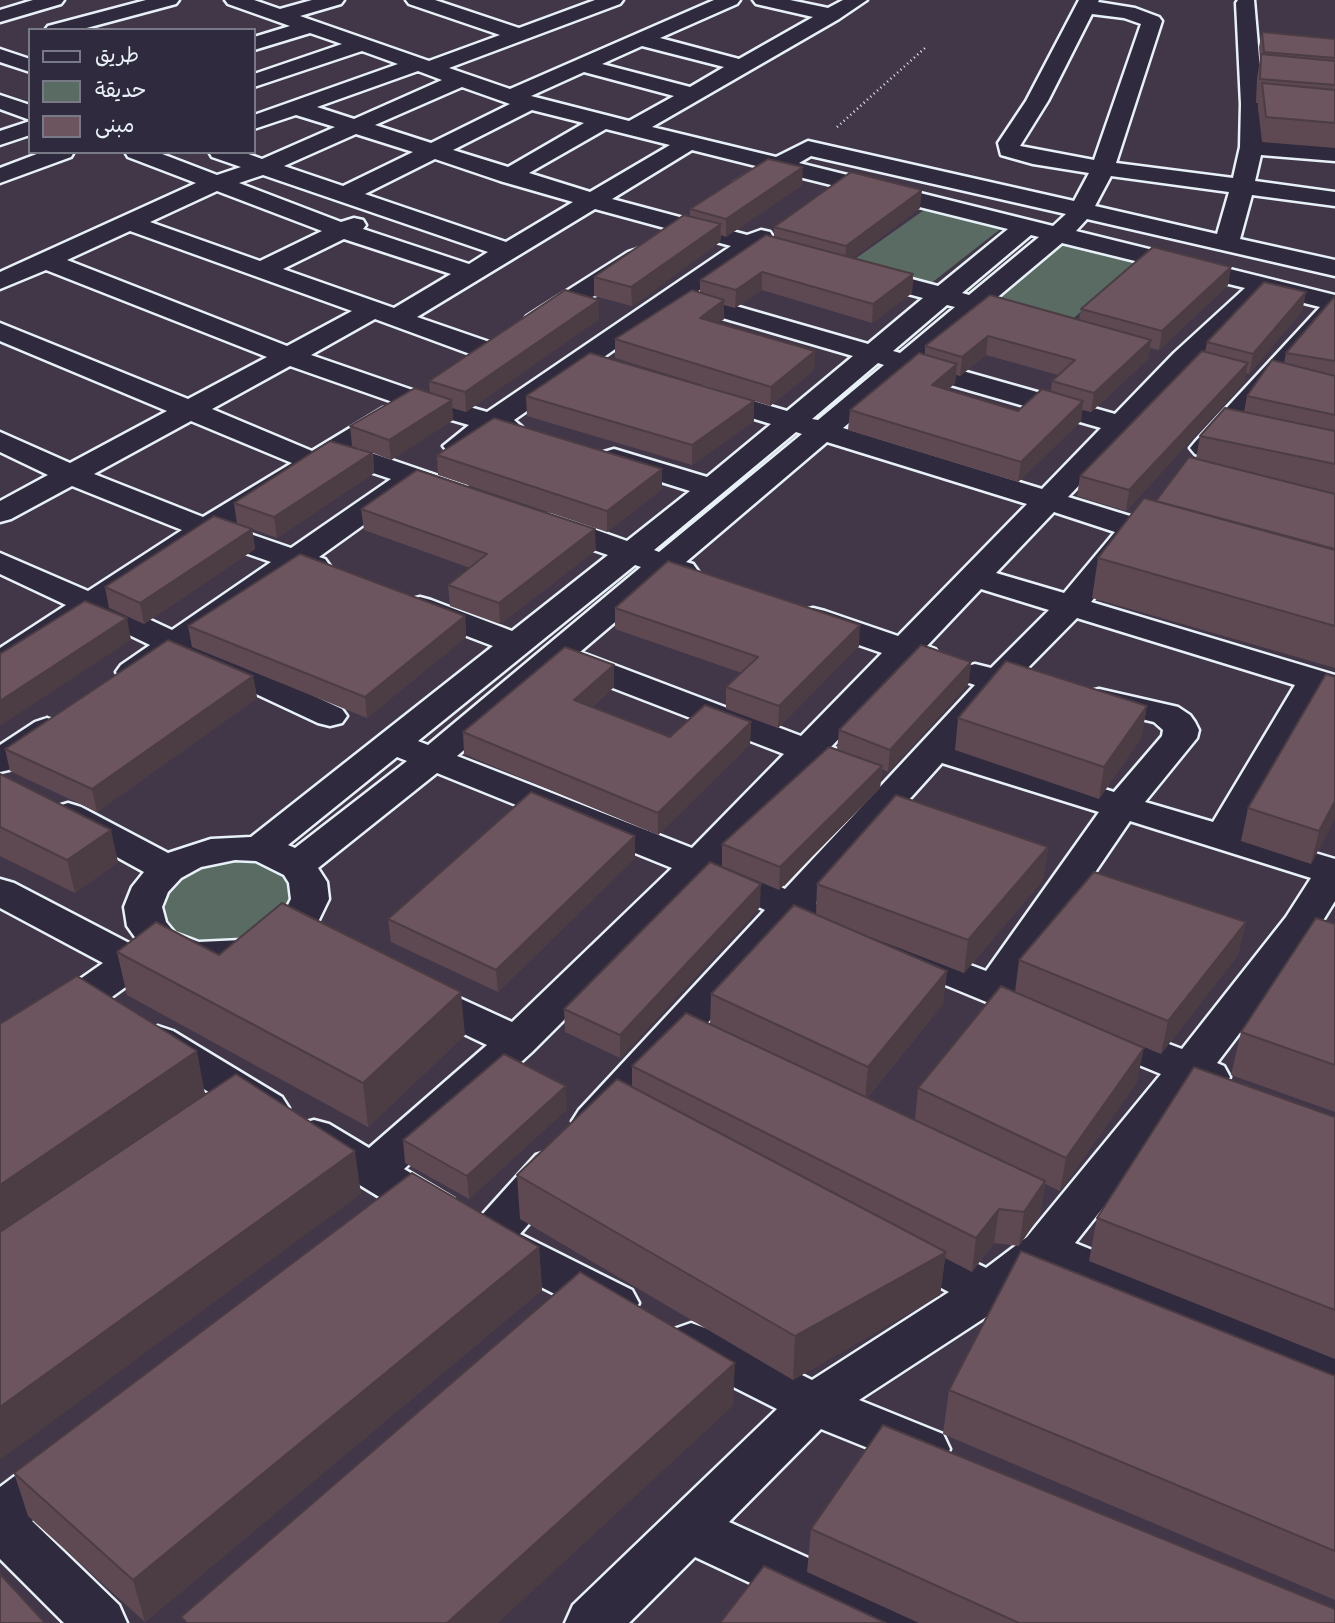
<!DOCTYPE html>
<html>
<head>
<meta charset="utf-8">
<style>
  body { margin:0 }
  #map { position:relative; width:1335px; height:1623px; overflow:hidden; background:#423748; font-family:Delius,"Playpen Sans Arabic",sans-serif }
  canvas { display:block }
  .legend { position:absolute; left:28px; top:28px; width:228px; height:126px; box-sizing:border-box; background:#2f2a3d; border:2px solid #797a88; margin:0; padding:9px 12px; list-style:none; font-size:21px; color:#e8f1f8 }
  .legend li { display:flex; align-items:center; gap:14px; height:35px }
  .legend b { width:35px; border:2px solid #797a88 }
</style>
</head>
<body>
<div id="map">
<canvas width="1335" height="1623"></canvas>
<ul class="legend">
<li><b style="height:9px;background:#2f2a3d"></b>طريق</li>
<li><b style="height:19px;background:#596b63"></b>حديقة</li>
<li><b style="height:19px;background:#6d5560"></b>مبنى</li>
</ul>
</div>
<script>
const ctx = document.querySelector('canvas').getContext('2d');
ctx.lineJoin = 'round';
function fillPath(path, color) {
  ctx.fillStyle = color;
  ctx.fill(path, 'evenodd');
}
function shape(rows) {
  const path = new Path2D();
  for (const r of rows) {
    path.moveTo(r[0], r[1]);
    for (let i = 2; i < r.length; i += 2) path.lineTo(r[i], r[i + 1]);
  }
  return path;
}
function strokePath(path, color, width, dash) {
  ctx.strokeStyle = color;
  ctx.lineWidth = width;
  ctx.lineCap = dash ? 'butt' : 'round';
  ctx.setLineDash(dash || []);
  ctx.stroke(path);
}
fillPath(shape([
  [927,208,1003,227,925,288,845,266],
  [1053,241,1138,262,1068,323,985,300],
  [229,857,266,862,280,870,290,881,293,893,291,907,252,940,191,944,163,928,157,902,190,867]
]), '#596b63');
const street = shape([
  [33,0,64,0,61,4,0,22,0,10,33,0],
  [146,0,179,0,176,4,79,30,45,30,48,26,146,0],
  [225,0,254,0,280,9,312,0,344,0,341,4,300,16,429,61,500,35,409,4,406,0,435,0,519,28,595,0,623,0,620,4,449,68,510,89,714,0,740,0,737,4,660,38,739,59,813,17,756,4,753,0,790,0,828,8,843,0,867,0,839,19,652,127,776,157,808,141,1074,201,1089,173,1033,164,1001,155,998,143,1026,101,1079,0,1099,0,1098,2,1135,8,1159,17,1162,21,1116,163,1233,178,1240,147,1241,104,1236,3,1238,0,1254,0,1263,104,1262,141,1335,147,1335,161,1261,155,1255,181,1335,192,1335,206,1252,195,1240,239,1335,260,1335,276,1087,219,1076,231,1335,295,1335,322,1215,454,1205,457,1195,454,1190,448,1195,442,1320,307,1268,294,1194,365,1068,497,1166,527,1170,534,1166,541,1155,543,1141,540,1091,602,1335,675,1335,696,1324,694,1245,832,1335,859,1335,901,1314,935,1217,1063,1224,1066,1230,1077,1224,1088,1209,1092,1197,1089,1075,1243,1335,1348,1335,1389,1048,1272,1006,1304,859,1400,943,1434,950,1449,943,1464,925,1471,821,1429,729,1522,912,1605,920,1623,836,1623,695,1557,629,1623,565,1623,573,1605,777,1409,674,1357,667,1343,674,1329,691,1323,708,1329,812,1380,949,1292,883,1258,876,1245,883,1232,899,1227,915,1232,986,1268,1027,1237,1161,1074,1083,1042,1077,1032,1083,1022,1098,1017,1182,1049,1286,917,1311,878,1130,821,1019,984,1029,988,1035,998,1029,1008,1015,1012,1001,1008,870,954,864,945,870,936,884,932,986,971,1099,812,942,763,816,903,824,907,829,916,824,925,810,929,796,925,609,1132,594,1137,579,1132,572,1121,579,1110,765,910,703,881,532,1052,404,1169,454,1199,461,1211,454,1223,438,1229,422,1223,299,1148,292,1136,299,1124,314,1120,329,1124,369,1148,487,1045,403,1005,397,995,403,985,417,981,431,985,512,1022,672,868,437,773,318,868,327,882,329,899,316,926,300,943,282,954,246,967,199,970,163,960,15,1067,0,1071,0,1035,103,963,0,908,0,879,14,883,131,944,137,940,127,926,124,907,132,887,144,872,55,823,50,815,55,807,68,803,81,807,168,853,211,839,251,837,493,646,409,614,404,607,409,600,420,597,431,600,512,631,608,555,538,531,534,524,538,517,549,515,560,517,627,541,690,491,604,464,599,458,604,452,614,449,707,477,771,424,696,401,692,395,696,389,706,387,787,411,853,356,678,305,514,420,522,427,518,433,508,436,496,432,468,452,458,455,448,452,443,446,469,425,407,407,290,366,212,409,312,451,383,408,393,406,403,408,407,414,403,420,357,448,465,485,469,491,465,497,454,500,415,488,319,557,325,559,330,566,325,573,314,575,299,571,198,642,342,709,347,716,342,723,330,726,318,723,177,657,145,679,133,682,121,679,116,672,121,665,150,645,92,617,12,670,0,673,0,648,66,605,0,574,0,553,88,591,182,530,72,486,11,519,0,522,0,501,48,475,0,452,0,432,70,463,167,411,0,341,0,323,188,399,267,357,46,270,0,289,0,272,196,183,128,157,125,152,157,152,217,175,241,167,212,157,209,152,243,152,262,159,335,127,296,115,254,129,254,115,398,64,362,51,254,87,254,74,342,44,310,33,254,50,254,37,290,26,228,4,225,0],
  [1092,14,1124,18,1141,24,1094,160,1020,146,1048,101,1092,14],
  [642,46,724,67,690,87,602,64,642,46],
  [418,71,442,80,354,119,317,107,418,71],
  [584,72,674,96,629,121,531,96,584,72],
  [462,87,510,104,431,143,375,125,462,87],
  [532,110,584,123,508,167,453,150,532,110],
  [606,129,670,145,590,192,529,173,606,129],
  [356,134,413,152,343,186,284,166,356,134],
  [692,150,760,167,734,183,730,188,734,193,750,193,783,173,1008,229,938,286,866,267,857,270,853,275,857,280,923,298,868,344,694,294,755,252,800,265,809,262,813,257,809,252,770,241,773,237,770,232,761,230,747,235,612,199,692,150],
  [811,156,1066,214,1053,226,799,163,811,156],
  [435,159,500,181,573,202,506,242,365,194,435,159],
  [263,175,336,200,488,252,469,264,363,229,366,225,363,220,354,218,341,222,239,183,263,175],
  [1111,176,1229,192,1217,234,1095,206,1111,176],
  [217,191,322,231,260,261,150,222,217,191],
  [595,209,731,246,487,412,427,395,311,355,375,319,481,358,491,360,501,358,505,352,501,346,417,317,595,209],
  [130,231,352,311,287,346,67,260,130,231],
  [1031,235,1039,237,969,295,962,293,1031,235],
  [344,239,451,274,394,308,283,269,344,239],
  [1062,243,1245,288,1174,353,1115,414,924,360,979,313,992,317,1001,315,1005,309,1001,303,993,301,1062,243],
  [947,305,955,307,900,353,893,351,947,305],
  [878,363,884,365,818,420,812,419,878,363],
  [909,373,1101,428,1042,489,843,428,909,373],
  [191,421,292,463,203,517,94,474,191,421],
  [796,432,802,434,659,552,654,550,796,432],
  [827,442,1027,504,898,636,825,611,813,608,801,611,797,618,801,625,882,653,801,736,580,652,668,577,682,580,693,578,698,571,693,564,686,562,827,442],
  [337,461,391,479,291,548,230,527,337,461],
  [1054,512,1115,532,1064,593,996,573,1054,512],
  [208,540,271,562,172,630,114,603,208,540],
  [635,565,641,567,428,745,418,741,635,565],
  [981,589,1049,610,991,668,975,664,963,667,958,674,963,681,975,685,785,889,723,861,813,765,827,769,840,766,845,758,840,750,831,747,911,663,923,666,935,663,940,656,935,649,927,646,981,589],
  [1077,618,1295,685,1213,822,1145,802,1197,738,1199,730,1195,722,1190,715,1178,707,1099,689,1087,692,1082,699,1087,706,1154,722,1163,730,1162,736,1114,792,958,745,1008,688,1077,618],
  [561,668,784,754,692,848,457,756,561,668],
  [397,757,407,761,295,848,288,845,397,757],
  [235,860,256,861,284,875,289,883,291,899,285,911,272,925,242,940,199,942,175,933,166,922,162,907,168,892,181,878,201,867,235,860],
  [0,49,30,59,30,72,0,62,0,49],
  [0,95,30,105,30,120,0,109,0,95],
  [30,121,30,135,0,145,0,131,30,121],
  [42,152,74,152,71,157,0,183,0,168,42,152],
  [637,249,646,252,650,257,646,262,545,328,536,330,527,328,523,322,527,316,628,252,637,249],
  [47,718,59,722,65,729,59,736,13,769,0,772,0,745,35,722,47,718],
  [158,1026,173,1031,282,1097,289,1108,282,1119,267,1124,252,1119,143,1051,137,1041,143,1031,158,1026],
  [552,1150,568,1155,574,1167,568,1179,520,1234,632,1290,639,1303,632,1316,615,1322,598,1316,472,1252,465,1239,472,1226,536,1155,552,1150],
  [62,1448,80,1454,87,1470,80,1486,32,1521,119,1605,127,1623,64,1623,0,1559,0,1487,44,1454,62,1448]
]);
strokePath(street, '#e8f1f8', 5);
strokePath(shape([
  [837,127,925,48]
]), '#e8f1f8', 2.5, [1, 3.5]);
fillPath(street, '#2f2a3d');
fillPath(shape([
  [1262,32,1335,39,1335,148,1262,142,1258,108,1258,103,1256,103,1257,78,1260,60,1259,47],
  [802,185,726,237,721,235,720,242,632,306,594,296,594,277,690,216,690,209],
  [920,208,853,258,913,274,912,293,872,323,762,290,735,308,724,305,724,319,718,323,815,351,814,370,770,406,615,358,615,339,700,292,700,280,774,237,774,227],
  [1231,267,1228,285,1159,350,1150,348,1148,359,1091,412,1082,410,1081,421,1018,482,848,430,850,410,925,355,925,346,1079,320,1081,309],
  [986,355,1058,375,1052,381,1051,392,1018,411,948,390,955,383,956,375,960,376],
  [1306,292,1302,311,1249,374,1246,373,1244,382,1126,511,1077,496,1080,476,1205,352,1207,342],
  [1335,296,1335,668,1092,598,1098,558,1156,501,1196,459,1200,436,1244,412,1247,396,1284,363,1286,353],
  [599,300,599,319,466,412,452,408,453,420,391,460,373,453,374,473,277,538,252,529,255,549,144,624,109,608,105,587,237,524,234,503,366,451,352,446,350,426,430,393,429,381],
  [526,396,754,401,754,421,692,465,527,416],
  [437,455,662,489,607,532,438,475],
  [361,509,596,550,500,624,450,606,448,585,470,568,364,530],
  [615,608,859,646,778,728,726,709,726,687,742,673,615,629],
  [465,616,466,637,367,718,192,647,188,626],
  [253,676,257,698,97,812,10,771,5,749],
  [1335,677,1335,818,1311,864,1241,841,1248,808],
  [969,683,888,772,882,769,880,788,779,890,722,866,722,844,837,750,839,730],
  [614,687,592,707,670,737,751,722,750,744,658,835,464,754,463,732],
  [1147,706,1141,738,1099,799,955,750,958,718],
  [0,774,118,862,75,893,0,856],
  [1048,847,1043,880,964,973,865,935,947,971,943,1004,867,1098,915,1120,918,1088,1015,992,1019,960,1246,922,1238,955,1161,1054,1081,1021,1137,1082,1060,1191,1045,1184,1040,1215,1019,1246,994,1243,972,1272,945,1258,940,1295,793,1380,520,1219,517,1175,632,1087,632,1066,710,1024,711,994,816,914,817,884],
  [635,858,498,992,391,942,388,919],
  [760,907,620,1058,565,1032,564,1009],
  [1335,924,1335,1112,1231,1075,1241,1032],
  [117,952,219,955,465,1035,368,1127,127,995],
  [567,1109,469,1199,405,1163,403,1140],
  [1335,1117,1335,1359,1089,1261,1097,1218],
  [539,1247,542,1290,145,1622,28,1516,14,1473],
  [1335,1376,1335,1600,943,1434,949,1390],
  [811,1529,1335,1623,919,1623,807,1572]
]), '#5e4953');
fillPath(shape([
  [803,167,802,185,726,237,726,219],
  [922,190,920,208,845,264,846,246],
  [721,224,720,242,632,306,631,287],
  [1231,267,1228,285,1159,350,1162,331],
  [762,272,762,290,735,308,736,290],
  [913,274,912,293,872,323,873,304],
  [1306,292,1302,311,1249,374,1253,354],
  [599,300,599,319,466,412,465,392],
  [724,300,724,319,700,337,700,318],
  [988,336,986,355,960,376,962,357],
  [1151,340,1148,359,1091,412,1094,393],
  [815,351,814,370,770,406,771,387],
  [1248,363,1244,382,1126,511,1129,490],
  [957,364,955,383,930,405,932,385],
  [452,400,453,420,391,460,389,440],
  [754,401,754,421,692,465,692,445],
  [1083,401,1081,421,1018,482,1021,462],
  [372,453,374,473,277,538,274,517],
  [662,469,662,489,607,532,607,511],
  [252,529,255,549,144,624,140,603],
  [595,529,596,550,500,624,499,603],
  [465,616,466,637,367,718,365,697],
  [127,618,131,640,0,726,0,701],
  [860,625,859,646,778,728,779,706],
  [971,662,969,683,888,772,890,750],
  [614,665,614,687,575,721,574,700],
  [253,676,257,698,97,812,92,789],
  [1147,706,1141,738,1099,799,1104,767],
  [751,722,750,744,658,835,658,813],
  [882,766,880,788,779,890,780,867],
  [1335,801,1335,818,1311,864,1319,831],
  [111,830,118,862,75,893,67,860],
  [635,836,635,858,498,992,496,970],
  [1048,847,1043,880,964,973,968,940],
  [761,884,760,907,620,1058,620,1035],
  [1246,922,1238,955,1161,1054,1168,1021],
  [947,971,943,1004,865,1100,868,1067],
  [461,992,465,1035,368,1127,363,1083],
  [1144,1048,1137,1082,1060,1191,1066,1158],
  [197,1051,205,1094,0,1237,0,1185],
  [566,1086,567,1109,469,1199,467,1176],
  [355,1151,361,1194,0,1460,0,1407],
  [1045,1181,1040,1215,1019,1246,1024,1212],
  [999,1209,994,1243,972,1272,976,1238],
  [539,1247,542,1290,145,1622,133,1580],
  [946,1252,940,1295,793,1380,795,1336],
  [735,1363,733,1406,498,1623,447,1623]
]), '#4c3c43');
const building = shape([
  [1262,32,1335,39,1335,58,1264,52,1262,32],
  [1261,54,1335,61,1335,85,1260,79,1261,54],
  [1262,83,1335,90,1335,123,1266,117,1262,83],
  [768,159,803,167,726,219,690,209,768,159],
  [851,172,922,190,846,246,774,227,851,172],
  [684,215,721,224,631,287,594,277,684,215],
  [766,235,913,274,873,304,762,272,736,290,700,280,766,235],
  [1153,247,1231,267,1162,331,1081,309,1153,247],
  [1264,282,1306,292,1253,354,1207,342,1264,282],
  [565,290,599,300,465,392,429,381,565,290],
  [692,290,724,300,700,318,815,351,771,387,615,339,692,290],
  [990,295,1151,340,1094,393,1052,381,1075,360,988,336,962,357,925,346,990,295],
  [1335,296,1335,361,1286,353,1335,296],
  [1202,351,1248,363,1129,490,1080,476,1202,351],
  [590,353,754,401,692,445,526,396,590,353],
  [919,353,957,364,932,385,1018,411,1042,389,1083,401,1021,462,850,410,919,353],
  [1272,360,1335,376,1335,415,1247,396,1272,360],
  [415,388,452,400,389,440,350,426,415,388],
  [1225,408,1335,431,1335,464,1200,436,1225,408],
  [494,418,662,469,607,511,437,455,494,418],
  [330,441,372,453,274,517,234,503,330,441],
  [1189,457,1335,494,1335,549,1156,501,1189,457],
  [417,470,595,529,499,603,448,585,487,554,361,509,417,470],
  [1144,498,1335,550,1335,626,1098,558,1144,498],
  [214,516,252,529,140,603,105,587,214,516],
  [300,554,465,616,365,697,188,626,300,554],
  [668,561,860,625,779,706,726,687,758,657,615,608,668,561],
  [85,601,127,618,0,701,0,654,85,601],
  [168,640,253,676,92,789,5,749,168,640],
  [921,645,971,662,890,750,839,730,921,645],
  [565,647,614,665,574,700,670,737,705,705,751,722,658,813,463,732,565,647],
  [1006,661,1147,706,1104,767,958,718,1006,661],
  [1326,674,1335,677,1335,801,1319,831,1248,808,1326,674],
  [829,747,882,766,780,867,722,844,829,747],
  [0,774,111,830,67,860,0,827,0,774],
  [531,792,635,836,496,970,388,919,531,792],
  [896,795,1048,847,968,940,817,884,896,795],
  [710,862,761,884,620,1035,564,1009,710,862],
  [1094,872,1246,922,1168,1021,1019,960,1094,872],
  [282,903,461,992,363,1083,117,952,156,922,219,955,282,903],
  [794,905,947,971,868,1067,711,994,794,905],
  [1316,918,1335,924,1335,1065,1241,1032,1316,918],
  [77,976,197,1051,0,1185,0,1024,77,976],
  [1001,986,1144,1048,1066,1158,918,1088,1001,986],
  [686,1013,1045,1181,1024,1212,999,1209,976,1238,632,1066,686,1013],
  [504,1054,566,1086,467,1176,403,1140,504,1054],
  [1194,1067,1335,1117,1335,1310,1097,1218,1194,1067],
  [236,1074,355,1151,0,1407,0,1232,236,1074],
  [617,1079,946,1252,795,1336,517,1175,617,1079],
  [412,1173,539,1247,133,1580,14,1473,412,1173],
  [1021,1251,1335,1376,1335,1551,949,1390,1021,1251],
  [580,1272,735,1363,447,1623,187,1623,181,1617,580,1272],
  [883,1425,1335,1609,1335,1623,1019,1623,811,1529,883,1425],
  [764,1566,886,1623,720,1623,764,1566],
  [0,1574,45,1623,0,1623,0,1574]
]);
fillPath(building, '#6d5560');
strokePath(building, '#4c3c43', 2);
</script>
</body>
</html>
